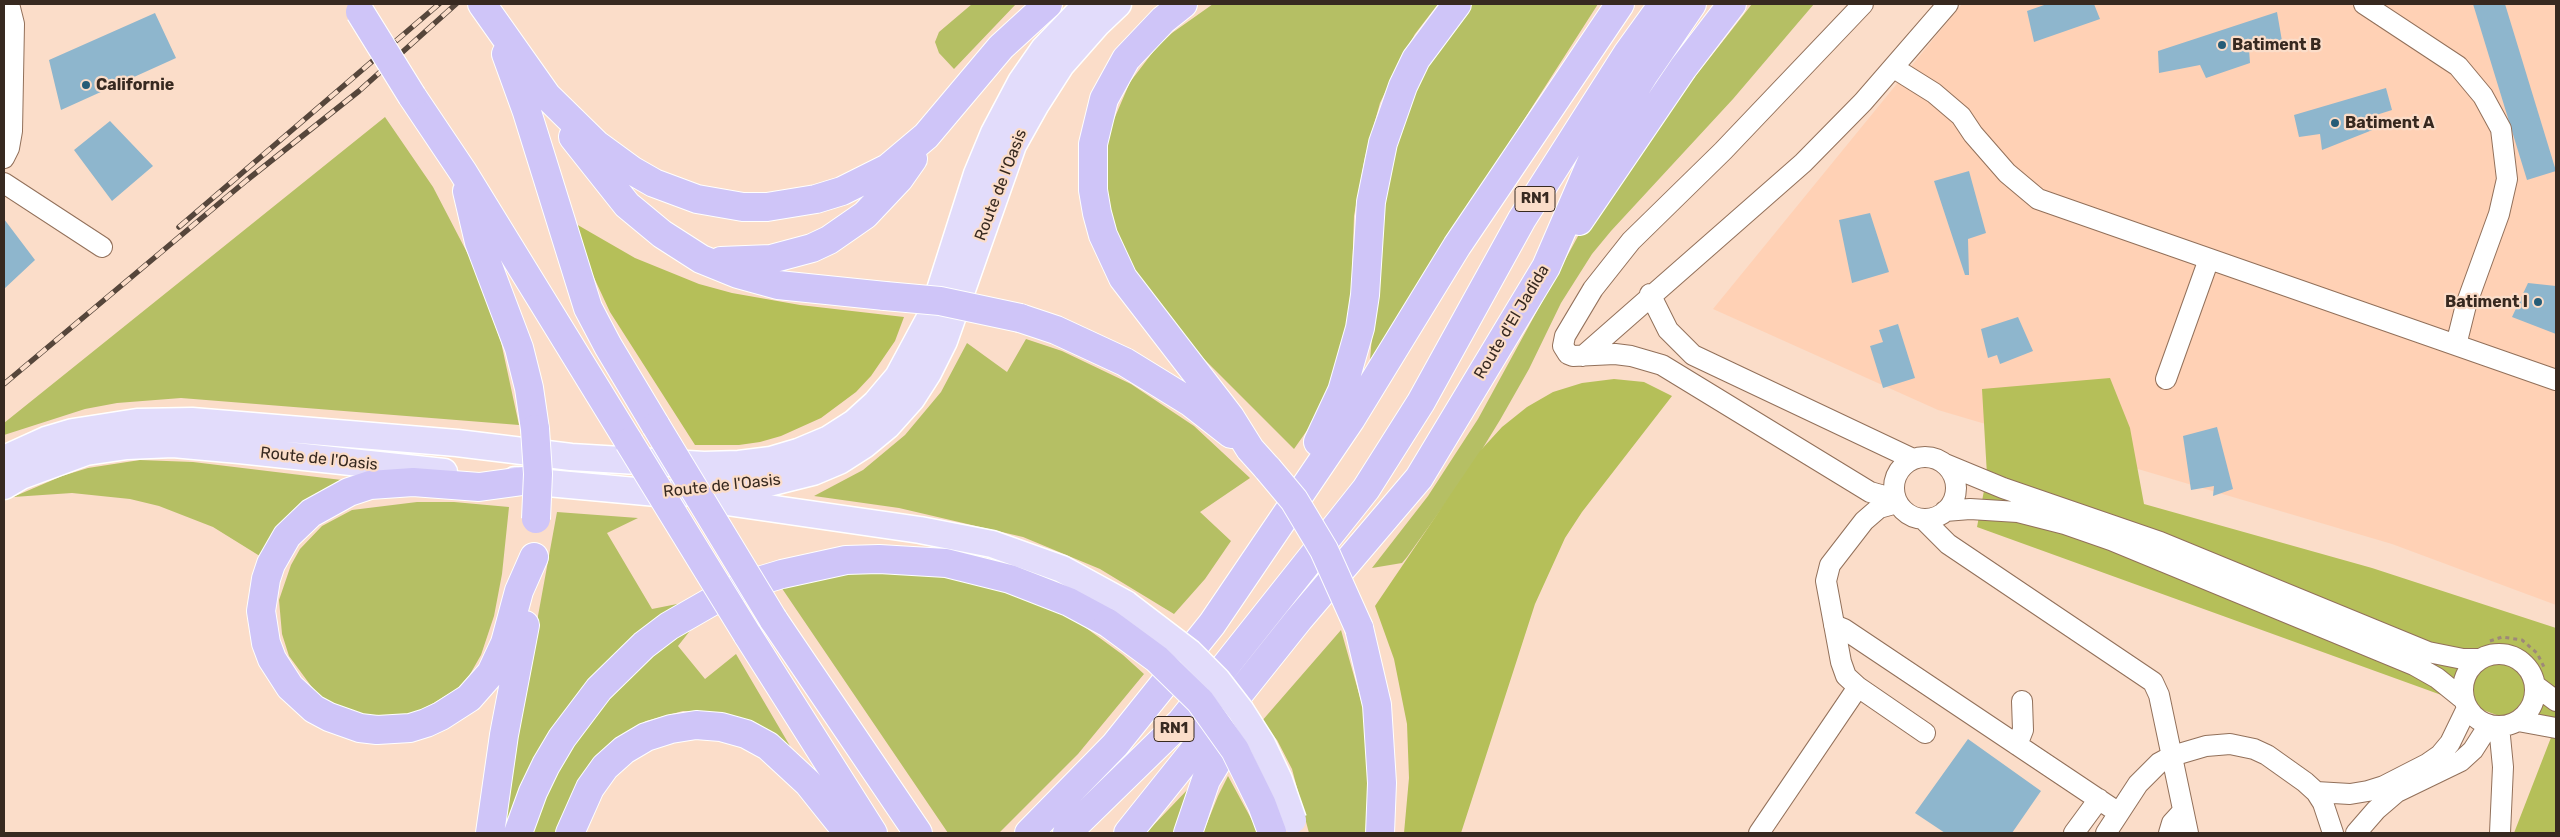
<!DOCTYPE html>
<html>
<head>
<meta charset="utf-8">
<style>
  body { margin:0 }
  #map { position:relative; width:2560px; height:837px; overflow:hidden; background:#fbddc9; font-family:Rubik,sans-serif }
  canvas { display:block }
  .frame { position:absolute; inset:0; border:5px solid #372920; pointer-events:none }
</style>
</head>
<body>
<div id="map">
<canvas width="2560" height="837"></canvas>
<div class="frame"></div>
</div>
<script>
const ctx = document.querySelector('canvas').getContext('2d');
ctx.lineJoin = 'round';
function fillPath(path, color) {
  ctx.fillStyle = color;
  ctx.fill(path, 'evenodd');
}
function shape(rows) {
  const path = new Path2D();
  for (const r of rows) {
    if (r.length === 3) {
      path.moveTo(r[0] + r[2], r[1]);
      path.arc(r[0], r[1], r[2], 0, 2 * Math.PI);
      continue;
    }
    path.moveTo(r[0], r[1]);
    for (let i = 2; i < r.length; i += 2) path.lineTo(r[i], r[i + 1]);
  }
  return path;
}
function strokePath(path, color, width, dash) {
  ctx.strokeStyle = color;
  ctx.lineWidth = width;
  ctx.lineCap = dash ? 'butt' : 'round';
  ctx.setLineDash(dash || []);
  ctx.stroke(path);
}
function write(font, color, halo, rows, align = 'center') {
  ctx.font = font + ' Rubik,sans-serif';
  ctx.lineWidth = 4.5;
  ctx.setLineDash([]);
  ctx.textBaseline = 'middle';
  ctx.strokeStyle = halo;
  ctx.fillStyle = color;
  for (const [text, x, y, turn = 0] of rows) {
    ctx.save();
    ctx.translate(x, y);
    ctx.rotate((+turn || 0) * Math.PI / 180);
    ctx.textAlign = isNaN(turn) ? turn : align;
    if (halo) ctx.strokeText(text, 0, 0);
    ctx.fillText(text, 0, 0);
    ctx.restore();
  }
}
fillPath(shape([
  [1962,4,2556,4,2556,605,2392,544,1938,410,1713,309]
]), '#ffd1b5');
fillPath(shape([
  [972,4,1016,4,954,69,939,53,935,42,939,32],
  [1213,4,1438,4,1415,34,1402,57,1380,103,1365,157,1354,216,1351,306,1339,366,1313,422,1294,449,1165,320,1151,302,1117,239,1106,193,1107,147,1112,124,1130,82,1156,48,1172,33],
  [1473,4,1598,4,1370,360,1385,180,1413,88,1462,15],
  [1752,4,1814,4,1733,99,1611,231,1592,254,1561,303,1529,369,1500,420,1470,469,1407,557,1402,563,1372,568,1428,496,1478,419,1583,227,1676,101],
  [385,117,433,187,472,262,501,342,519,425,181,398,117,403,85,409,4,435,4,423],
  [1026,339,1062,351,1131,384,1194,426,1250,478,1200,512,1231,541,1205,579,1174,614,1100,569,1023,537,899,508,814,496,863,470,905,435,941,392,967,343,1007,372],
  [140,460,193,462,350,481,318,493,303,503,263,558,213,527,159,506,130,499,72,493,13,497,62,476,88,468],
  [417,502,454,502,509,507,502,574,494,616,481,655,469,676,457,689,417,713,394,718,372,719,332,705,317,694,289,656,282,634,279,600,291,565,300,549,322,526,352,510],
  [557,512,638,518,607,533,652,609,687,602,646,630,509,833,501,833,503,807],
  [876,571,942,575,1028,597,1078,622,1123,655,1144,674,1078,754,999,833,948,833,779,584,811,577],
  [700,618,678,646,705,679,736,654,790,746,757,725,721,713,683,711,646,721,613,740,598,756,572,793,556,833,526,833,555,767,628,672],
  [1341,630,1363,708,1370,750,1367,833,1309,833,1292,769,1277,740,1261,722],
  [1228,776,1253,822,1257,833,1203,833,1218,796],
  [1190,787,1177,833,1146,833]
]), '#b5bf64');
fillPath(shape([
  [576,224,635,258,699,284,732,293,800,305,904,317,895,341,871,376,856,392,821,418,781,436,760,442,739,445,695,445,610,312,590,269],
  [2110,378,2130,428,2144,504,2372,568,2556,628,2556,833,2514,833,2552,735,1977,527,1987,475,1982,389],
  [1614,379,1644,382,1672,396,1582,512,1565,538,1535,604,1461,833,1404,833,1409,778,1407,724,1394,659,1375,606,1480,451,1502,427,1527,407,1553,392,1582,383]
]), '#b5bf59');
fillPath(shape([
  [2047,4,2094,4,2100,19,2034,42,2027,11],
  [2473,4,2505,4,2556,171,2527,180],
  [2277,12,2282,41,2249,49,2250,63,2206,78,2200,65,2159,73,2158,51],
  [155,13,176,58,61,110,49,60],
  [2386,88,2392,110,2373,116,2375,129,2322,150,2320,134,2299,137,2294,115],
  [110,121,153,166,112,201,74,150],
  [1969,171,1986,233,1968,239,1969,275,1965,275,1934,181],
  [1870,213,1889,272,1852,283,1839,220],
  [4,219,35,260,4,289],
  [2528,283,2556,286,2556,334,2512,317],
  [2018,317,2033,351,2000,364,1997,355,1988,358,1981,329],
  [1898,324,1915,378,1883,388,1870,346,1883,342,1879,330],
  [2217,427,2233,489,2213,496,2214,486,2191,490,2183,436],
  [1968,739,2041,791,2012,833,1945,833,1915,813]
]), '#8eb6cd');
const minor = shape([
  [1863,4,1723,151,1631,241,1593,289,1565,336,1563,346,1568,354,1573,356,1615,354,1631,356,1662,365,1870,492,1895,499],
  [2364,4,2458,66,2483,96,2501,129,2507,179,2499,214,2466,305,2456,345],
  [1894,68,1934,93,1961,116,1973,134,2007,173,2038,199,2556,380],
  [4,158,9,148,12,131,14,24,9,4],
  [4,183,102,247],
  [1650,294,1668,330,1693,355,1913,459],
  [1583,356,1803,163,1863,102,1948,4],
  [2166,379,2209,259],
  [1925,488,31],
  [1945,464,2003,488,2160,542,2428,652,2463,659,2480,659],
  [1897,503,1879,508,1864,521,1830,565,1826,581,1841,662,1846,676,1858,687,1925,733],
  [1945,511,1970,509,2018,512,2065,524,2111,540,2414,665,2437,678,2463,699],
  [1923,519,1948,544,2153,682,2159,695,2188,833],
  [1834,625,1844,629,2119,813],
  [2499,690,36],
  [2536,686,2556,701],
  [2518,721,2556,728],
  [2499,726,2503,767,2500,833],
  [2017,745,2023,730,2022,701],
  [2316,792,2350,794,2368,791,2384,786,2427,764,2440,755,2450,743,2467,708],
  [1759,833,1858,687],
  [2074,833,2099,799],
  [2106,833,2138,784,2159,763,2172,756,2206,746,2230,744,2254,749,2267,755,2305,782,2316,792,2323,803,2333,833],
  [2169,833,2172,823,2183,811],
  [2356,833,2376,810,2397,792,2461,761,2473,750,2489,725]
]);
const major = shape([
  [4,459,46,440,73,432,137,422,192,421,457,443,571,457,704,465,739,464,771,460,798,452,829,439,854,423,876,403,898,377,933,312,977,174,994,133,1021,82,1044,49,1087,4],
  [515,480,668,494,757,486,813,472,839,461,864,445,887,426,912,398,928,373,944,341,1013,145,1036,104,1061,65,1098,23,1118,4],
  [4,486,21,476,86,452,127,446,173,444,239,450,444,472],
  [713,500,920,530,992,544,1062,569,1126,604]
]);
const highway = shape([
  [482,4,547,96,596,144,633,171,654,183,697,199,743,207,767,207,816,199,842,191,888,168,926,136,1001,47,1048,4],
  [1183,4,1163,20,1126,59,1104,99,1093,144,1093,190,1097,213,1103,235,1123,278,1230,417,1250,449,1268,469],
  [506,54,527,112,588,308,608,346,656,426],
  [412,96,463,172,629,442],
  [573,137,627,205,662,234,701,259,738,274,778,285,885,296],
  [467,191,479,242,519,348,529,388,535,429],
  [1579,221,1683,68,1732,4],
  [721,261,771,259,812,248,829,240,865,215,899,179,913,159],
  [1020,318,1056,330,1125,362,1190,402,1231,434],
  [1318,442,1342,391,1360,328,1365,295,1371,202,1383,143,1403,86,1416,59,1457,4],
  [523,481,479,487,413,482,370,485,349,492,311,513,287,536,271,564,266,579,261,611,266,643,272,659,290,687,314,709,329,717,360,728,377,730,410,728,426,723,441,716,469,698,491,673,505,643,519,591,534,557],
  [773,619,918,833],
  [1359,628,1377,705,1382,783,1380,833],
  [747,634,873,833],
  [490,833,504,735,525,625],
  [518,833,533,792,546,765,562,738,599,689,644,645,669,626,723,595,752,583,782,574,846,560,879,559,946,563,1010,579,1069,602,1108,623],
  [570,833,590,788,605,767,624,750,646,737,671,729,696,725,721,727,746,734,768,746,808,783,848,833],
  [1029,833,1115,745,1212,624,1351,419,1457,246,1620,4],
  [1067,833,1181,722,1366,489,1421,402,1522,219,1627,54,1663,4],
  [1128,833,1299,619,1419,478,1546,267,1594,156,1645,73,1692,4],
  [1188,833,1206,780,1241,722]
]);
strokePath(minor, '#92705a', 22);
strokePath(major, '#fff', 29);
strokePath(highway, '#fff', 30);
strokePath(shape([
  [2490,641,2502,637,2522,640,2537,653,2545,669]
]), '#9e8879', 3, [4, 4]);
strokePath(minor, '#fff', 20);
strokePath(major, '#e2dcfb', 26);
strokePath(highway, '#cfc5f8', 28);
const rail = shape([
  [179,227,439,4],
  [4,384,247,180,359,91,456,4]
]);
strokePath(rail, '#56463b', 5.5);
strokePath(rail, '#fbddc9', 4, [11]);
const majorBridge = shape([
  [1126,604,1189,652,1217,680,1241,711,1262,744,1279,780,1293,820]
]);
const highwayBridge = shape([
  [360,12,412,96],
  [885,296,940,301,1020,318],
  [656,426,773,619],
  [535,429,538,474,536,519],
  [629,442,747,634],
  [1268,469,1294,500,1324,550,1359,628],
  [1108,623,1157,659,1200,701,1235,750,1262,805,1272,832]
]);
strokePath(majorBridge, '#fff', 29, []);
strokePath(highwayBridge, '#fff', 30, []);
strokePath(majorBridge, '#e2dcfb', 26);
strokePath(highwayBridge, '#cfc5f8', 28);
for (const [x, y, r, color] of [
  [2222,45,5,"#265c77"],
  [86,85,5,"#265c77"],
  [2335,123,5,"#265c77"],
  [2538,302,5,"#265c77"]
]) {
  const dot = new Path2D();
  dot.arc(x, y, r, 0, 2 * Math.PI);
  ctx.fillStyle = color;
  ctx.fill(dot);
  strokePath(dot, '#fbddc9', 2);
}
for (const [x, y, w] of [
  [1535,199,40],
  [1174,729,40]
]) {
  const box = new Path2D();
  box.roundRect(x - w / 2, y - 12.5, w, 25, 4);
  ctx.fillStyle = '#fbddc9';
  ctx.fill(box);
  strokePath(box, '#372920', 1);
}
write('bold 15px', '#372920', null, [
  ["RN1",1535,199],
  ["RN1",1174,729]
]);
write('bold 16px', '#372920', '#fbddc9', [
  ["Batiment B",2232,45],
  ["Californie",96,85],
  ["Batiment A",2345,123],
  ["Batiment I",2528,302,"right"]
], 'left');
write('16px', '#372920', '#fbddc9', [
  ["Route de l'Oasis",1001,185,-69],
  ["Route d'El Jadida",1512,322,-59],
  ["Route de l'Oasis",319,459,6],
  ["Route de l'Oasis",722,486,-6]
]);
</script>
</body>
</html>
